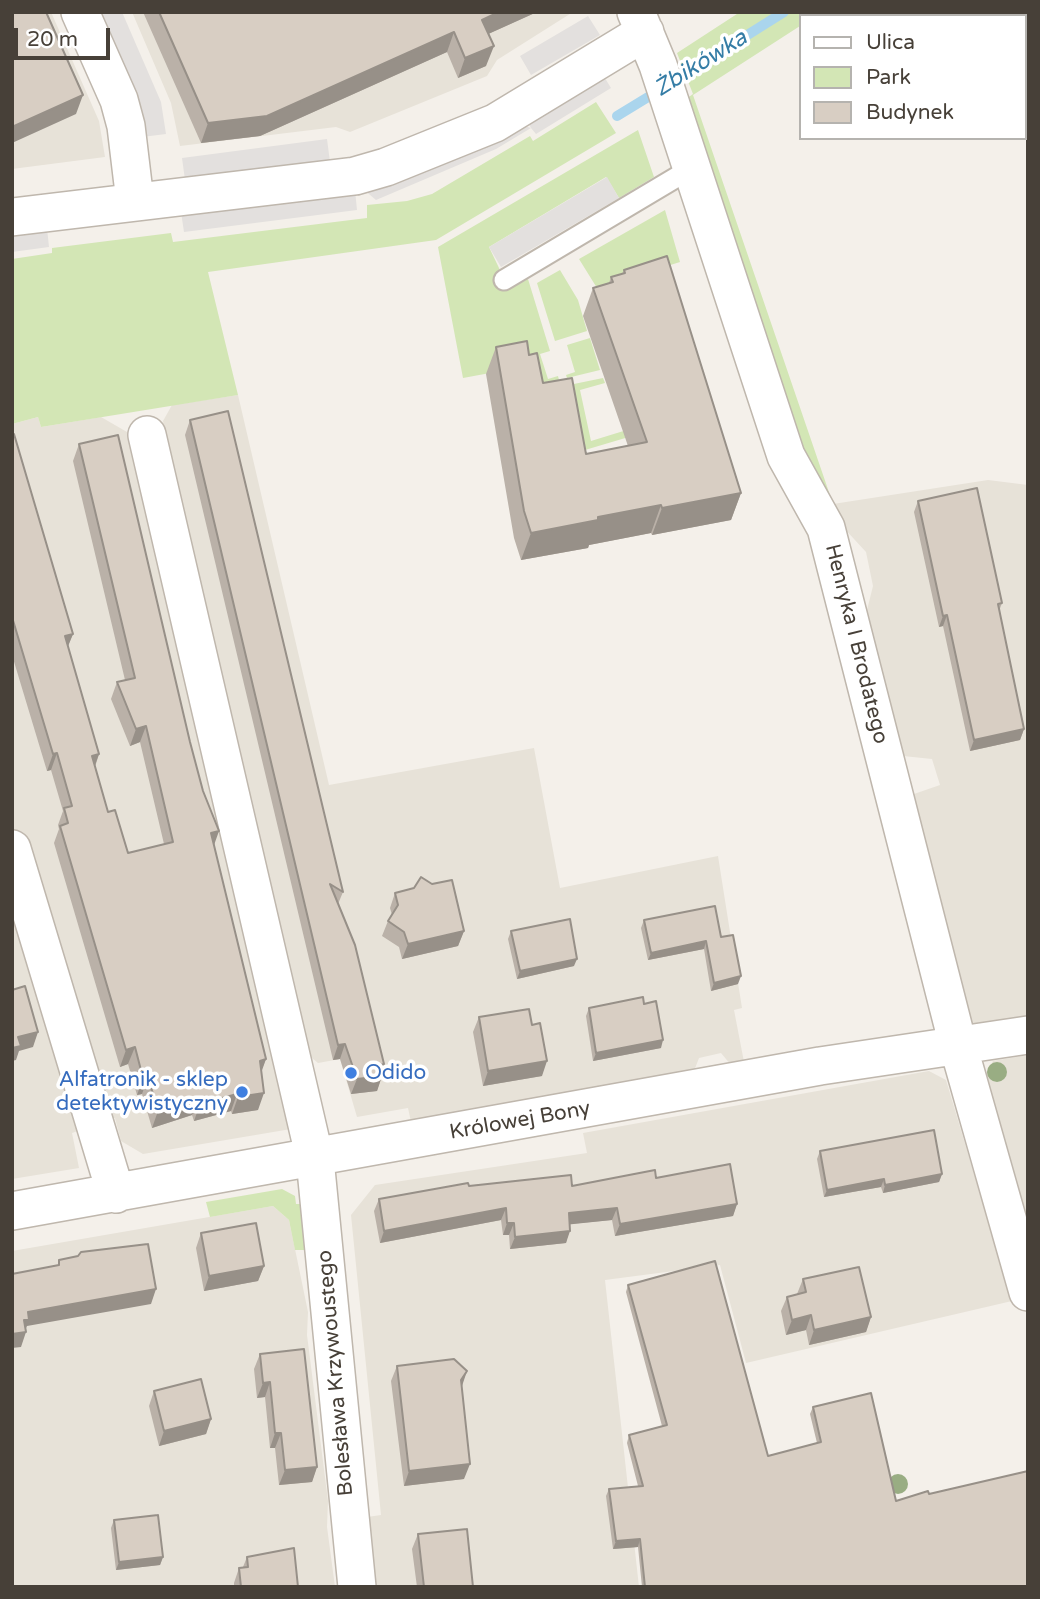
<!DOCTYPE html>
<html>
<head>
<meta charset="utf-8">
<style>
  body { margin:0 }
  #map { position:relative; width:1040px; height:1599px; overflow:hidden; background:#f4f0ea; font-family:"Varela Round",sans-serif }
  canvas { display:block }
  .frame { position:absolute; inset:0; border:14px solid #474038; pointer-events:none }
  .legend { position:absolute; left:799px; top:14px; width:228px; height:126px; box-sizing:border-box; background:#fff; border:2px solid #b5b3af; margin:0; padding:9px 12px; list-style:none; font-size:21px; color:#474038 }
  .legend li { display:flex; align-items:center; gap:14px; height:35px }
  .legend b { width:35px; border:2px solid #b5b3af }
  .scale { position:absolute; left:14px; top:28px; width:96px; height:32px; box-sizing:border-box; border:4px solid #474038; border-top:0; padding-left:9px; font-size:21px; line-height:24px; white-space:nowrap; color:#474038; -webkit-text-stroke:5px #fff; paint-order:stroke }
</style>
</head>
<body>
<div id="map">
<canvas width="1040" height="1599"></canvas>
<div class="frame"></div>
<ul class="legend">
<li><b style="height:9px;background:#fff"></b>Ulica</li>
<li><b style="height:19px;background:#d3e6b5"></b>Park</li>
<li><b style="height:19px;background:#d8cec3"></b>Budynek</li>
</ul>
<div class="scale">20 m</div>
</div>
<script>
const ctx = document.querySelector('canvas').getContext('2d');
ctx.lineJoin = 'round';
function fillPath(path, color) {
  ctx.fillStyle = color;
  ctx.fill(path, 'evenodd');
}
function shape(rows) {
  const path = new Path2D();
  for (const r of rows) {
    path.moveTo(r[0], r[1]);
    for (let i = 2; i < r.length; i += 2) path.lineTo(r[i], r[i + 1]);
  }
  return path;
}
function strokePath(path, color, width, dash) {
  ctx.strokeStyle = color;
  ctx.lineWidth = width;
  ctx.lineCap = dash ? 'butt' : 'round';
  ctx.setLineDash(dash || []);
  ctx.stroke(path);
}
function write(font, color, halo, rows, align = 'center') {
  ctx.font = font + ' "Varela Round",sans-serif';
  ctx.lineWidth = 7;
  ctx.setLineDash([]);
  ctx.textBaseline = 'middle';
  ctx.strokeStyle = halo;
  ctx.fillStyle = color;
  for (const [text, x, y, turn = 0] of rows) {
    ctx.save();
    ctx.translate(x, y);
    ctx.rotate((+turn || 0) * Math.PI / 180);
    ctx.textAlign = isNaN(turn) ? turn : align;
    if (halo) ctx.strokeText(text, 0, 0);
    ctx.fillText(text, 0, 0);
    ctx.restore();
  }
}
fillPath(shape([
  [12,12,51,12,99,121,105,157,12,169],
  [132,12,573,12,497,60,487,76,350,132,336,127,180,146,171,103],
  [238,395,329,785,534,748,560,888,718,856,742,1008,734,1010,744,1062,731,1065,721,1053,699,1058,694,1071,411,1122,408,1108,357,1117,340,1059,318,1063,312,1058,305,1059,291,1129,143,1154,121,1141,115,1118,72,1133,79,1168,12,1179,12,424,38,417,41,427,101,417,127,432,129,439,165,431,163,421,172,405],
  [988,480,1028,485,1028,1017,970,1027,912,803,914,794,940,785,932,759,903,756,865,618,873,586,866,552,842,526,833,504],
  [1028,1055,1028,1231,983,1079,993,1061],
  [929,1071,946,1080,1012,1301,746,1363,720,1265,605,1280,639,1587,375,1587,367,1517,381,1515,351,1215,375,1185,587,1153,583,1133],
  [273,1206,289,1220,308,1312,307,1335,328,1501,327,1527,335,1587,12,1587,12,1251]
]), '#e7e2d8');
fillPath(shape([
  [740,12,821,12,816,16,800,16,800,26,693,95,833,504,802,450,686,99,693,94,677,53],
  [596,102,616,133,436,240,208,272,238,395,41,427,38,417,12,424,12,259,52,253,52,248,171,233,173,242,367,218,367,205,407,201,432,194,530,136,533,141],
  [638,130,654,177,619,198,606,177,489,247,509,289,528,279,550,351,540,354,548,379,558,376,559,380,529,386,517,368,463,378,438,247],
  [665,210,680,262,597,288,579,259],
  [560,270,578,300,587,331,555,341,537,283],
  [590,338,600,370,567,378,566,375,575,372,567,345],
  [603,378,605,383,580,390,591,441,630,429,632,436,585,450,530,393],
  [282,1189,295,1196,296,1204,309,1204,313,1250,295,1250,289,1220,273,1206,210,1217,206,1202]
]), '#d3e6b5');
fillPath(shape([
  [95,12,122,12,161,102,166,134,142,137],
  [588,16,600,35,531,75,520,56],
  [600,70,611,88,536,134,531,128,496,149,376,200,363,189,515,123,531,128,525,116],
  [327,139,330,162,185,180,182,158],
  [607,177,619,198,501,267,489,247],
  [355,190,357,210,184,232,181,212],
  [47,228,49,247,12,252,12,232]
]), '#e3e0de');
strokePath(shape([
  [671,83,784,12],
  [617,116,658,91]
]), '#aad5ed', 10);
const service = shape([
  [504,280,692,168]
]);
const minor = shape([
  [80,12,119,100,126,126,135,201],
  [636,12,658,65,786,456,826,528,958,1045,1028,1292],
  [12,217,355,176,386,167,495,123,645,32],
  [147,435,315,1159,357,1587],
  [12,849,116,1194],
  [12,1211,820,1066,1028,1035]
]);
strokePath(service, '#bfb7ad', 23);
strokePath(minor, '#bfb7ad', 40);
strokePath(service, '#fff', 19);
strokePath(minor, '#fff', 37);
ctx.fillStyle = '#99ad83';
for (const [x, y] of [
  [997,1072],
  [898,1484]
]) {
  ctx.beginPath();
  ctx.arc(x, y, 10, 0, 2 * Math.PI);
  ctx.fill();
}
fillPath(shape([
  [143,12,537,12,488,34,486,66,458,78,447,52,260,136,201,143],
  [624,270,741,493,731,520,652,535,651,533,589,545,588,548,521,560,514,538,486,374,496,347,529,355,543,383,586,454,628,446,583,316,593,288,609,283,611,277,622,274],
  [190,420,343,892,338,904,382,1076,377,1091,351,1094,340,1059,333,1060,185,435],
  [12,434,73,634,68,646,99,754,95,767,108,812,128,853,164,844,140,742,130,746,111,699,117,682,125,680,73,461,79,444,214,844,266,1059,261,1071,258,1110,232,1114,231,1111,194,1121,192,1115,152,1128,142,1094,137,1095,128,1064,120,1067,54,843,59,829,58,825,63,811,51,770,47,771,12,655],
  [918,501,1002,603,999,611,1024,729,1020,740,970,751,943,626,939,627,914,512],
  [395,893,464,931,458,946,402,959,399,947,382,936,388,921,392,915,390,908],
  [644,920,721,937,738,984,711,991,704,949,648,960,641,928],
  [511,931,574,966,517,979,508,939],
  [644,1004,661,1048,593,1061,586,1016,589,1008],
  [479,1017,542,1076,483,1086,473,1032],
  [820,1151,942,1174,939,1182,883,1193,881,1187,824,1197,817,1159],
  [469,1186,572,1186,737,1204,733,1216,615,1236,612,1220,570,1224,566,1243,510,1249,509,1235,503,1235,501,1220,380,1243,374,1211,379,1199],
  [201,1233,264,1266,258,1281,204,1291,196,1248],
  [803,1279,871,1317,866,1332,809,1345,806,1330,786,1335,781,1311,787,1297,797,1294],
  [628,1285,768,1456,817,1443,810,1414,813,1407,896,1501,929,1494,1028,1587,642,1587,638,1547,613,1549,606,1496,609,1489,638,1486,627,1443,629,1435,662,1426,626,1292],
  [260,1354,317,1467,312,1482,279,1485,275,1448,270,1448,265,1397,257,1398,254,1369],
  [397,1366,462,1386,464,1479,404,1486,391,1381],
  [154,1391,211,1419,206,1434,159,1446,149,1406],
  [114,1520,163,1557,160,1565,116,1570,111,1528],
  [418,1534,473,1587,417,1587,412,1549],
  [247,1557,298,1587,234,1587,234,1583,239,1568,243,1567]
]), '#bab1a8');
fillPath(shape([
  [499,12,537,12,475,40,482,20],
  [454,32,447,52,260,136,201,143,208,123],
  [494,46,486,66,458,78,465,58],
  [83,95,76,114,12,143,12,127],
  [741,493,731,520,652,535,662,508],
  [661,505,651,533,589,545,588,548,521,560,531,533,598,517],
  [947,615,943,626,939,627,943,616],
  [73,634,66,651,65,636],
  [146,726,140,742,130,746,136,729],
  [1024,729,1020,740,970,751,974,740],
  [57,753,51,770,47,771,53,754],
  [99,754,93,771,92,756],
  [219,831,213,848,211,833],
  [464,931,458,946,402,959,408,944],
  [706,941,704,949,648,960,651,953],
  [577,959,574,966,517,979,520,971],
  [741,976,738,984,711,991,714,983],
  [38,1032,33,1047,19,1051,16,1060,12,1061,12,1048,18,1037],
  [663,1040,661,1048,593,1061,596,1053],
  [345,1044,340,1059,333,1060,338,1045],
  [135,1047,128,1064,120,1067,126,1050],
  [266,1059,260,1076,260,1061],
  [547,1061,542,1076,483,1086,488,1071],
  [384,1064,380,1076,382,1076,377,1091,351,1094,357,1079,380,1065],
  [148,1077,142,1094,137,1095,143,1078],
  [264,1093,258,1110,232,1114,238,1097],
  [237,1094,231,1111,194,1121,200,1104],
  [198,1098,192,1115,152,1128,158,1111],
  [942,1174,939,1182,883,1193,885,1185],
  [884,1179,881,1187,824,1197,827,1190],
  [737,1204,733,1216,615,1236,620,1224],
  [506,1208,501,1220,380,1243,384,1231],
  [617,1208,612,1220,564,1225,569,1213],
  [507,1223,514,1223,509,1235,503,1235],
  [570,1231,566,1243,510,1249,515,1237],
  [264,1266,258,1281,204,1291,209,1276],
  [156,1289,151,1304,27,1326,24,1332,26,1332,21,1347,12,1348,12,1334,28,1312],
  [811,1315,806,1330,786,1335,792,1320],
  [871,1317,866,1332,809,1345,814,1330],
  [467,1371,462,1386,461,1380],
  [270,1382,265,1397,257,1398,263,1383],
  [211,1419,206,1434,159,1446,164,1431],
  [275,1433,281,1433,275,1448,270,1448],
  [470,1464,464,1479,404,1486,409,1471],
  [317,1467,312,1482,279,1485,285,1470],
  [640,1539,638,1547,613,1549,616,1541],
  [163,1557,160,1565,116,1570,119,1562]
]), '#979088');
const building = shape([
  [12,12,46,12,83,95,12,127,12,12],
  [159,12,499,12,482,20,494,46,465,58,454,32,267,116,208,123,159,12],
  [667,256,741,493,662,508,661,505,598,517,598,520,531,533,524,511,496,347,527,341,529,355,537,353,543,383,572,378,586,454,647,442,593,288,613,282,611,277,625,273,624,270,667,256],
  [228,411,343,892,330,884,355,945,384,1064,380,1065,382,1076,357,1079,345,1044,338,1045,190,420,228,411],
  [12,434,14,434,73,634,65,636,99,754,92,756,108,812,115,810,128,853,173,842,146,726,136,729,117,682,135,678,79,444,118,435,190,742,203,791,219,831,211,833,266,1059,260,1061,264,1093,238,1097,237,1094,200,1104,198,1098,158,1111,148,1077,143,1078,135,1047,126,1050,60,826,68,823,64,808,72,806,57,753,53,754,12,617,12,434],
  [977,488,1002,603,998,604,1024,729,974,740,947,615,943,616,918,501,977,488],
  [421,877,432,884,452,880,464,931,408,944,404,932,388,921,398,905,395,893,414,888,421,877],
  [715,906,721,937,733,935,741,976,714,983,706,941,651,953,644,920,715,906],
  [570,919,577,959,520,971,511,931,570,919],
  [25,986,38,1032,18,1037,21,1046,12,1048,12,990,25,986],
  [643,997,644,1004,656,1001,663,1040,596,1053,589,1008,643,997],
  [529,1009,532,1025,540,1023,547,1061,488,1071,479,1017,529,1009],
  [934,1130,942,1174,885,1185,884,1179,827,1190,820,1151,934,1130],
  [730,1164,737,1204,620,1224,617,1208,569,1213,570,1231,515,1237,514,1223,507,1223,506,1208,384,1231,379,1199,468,1183,469,1186,571,1175,572,1186,655,1170,656,1178,730,1164],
  [256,1223,264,1266,209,1276,201,1233,256,1223],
  [148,1244,156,1289,28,1312,29,1320,24,1320,26,1332,12,1334,12,1274,59,1265,59,1260,78,1256,81,1252,148,1244],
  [715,1261,768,1456,821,1442,813,1407,871,1393,896,1501,928,1491,929,1494,1028,1471,1028,1587,645,1587,640,1539,616,1541,609,1489,643,1486,629,1435,667,1425,628,1285,715,1261],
  [859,1267,871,1317,814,1330,811,1315,792,1320,787,1297,806,1292,803,1279,859,1267],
  [304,1349,317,1467,285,1470,281,1433,275,1433,270,1382,263,1383,260,1354,304,1349],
  [454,1359,467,1371,461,1380,470,1464,409,1471,397,1366,454,1359],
  [201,1379,211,1419,164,1431,154,1391,201,1379],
  [158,1515,163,1557,119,1562,114,1520,158,1515],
  [467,1529,473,1587,424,1587,418,1534,467,1529],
  [294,1548,298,1587,241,1587,239,1568,248,1567,247,1557,294,1548]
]);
fillPath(building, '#d8cec3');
strokePath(building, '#979088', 2);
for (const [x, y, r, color] of [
  [351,1073,7,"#3f7fe0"],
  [242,1092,7,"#3f7fe0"]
]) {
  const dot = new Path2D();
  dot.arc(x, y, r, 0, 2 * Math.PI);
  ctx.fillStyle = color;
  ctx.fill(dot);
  strokePath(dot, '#fff', 2.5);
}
write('21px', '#474038', '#fff', [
  ["Henryka I Brodatego",856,644,76],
  ["Królowej Bony",520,1121,-10],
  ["Bolesława Krzywoustego",336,1373,-95]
]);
write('21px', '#366cbe', '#fff', [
  ["Odido",365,1073],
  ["Alfatronik - sklep",228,1080,"right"],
  ["detektywistyczny",228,1104,"right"]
], 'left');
write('italic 23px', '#357da6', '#fff', [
  ["Żbikówka",701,64,-32]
]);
</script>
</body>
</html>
